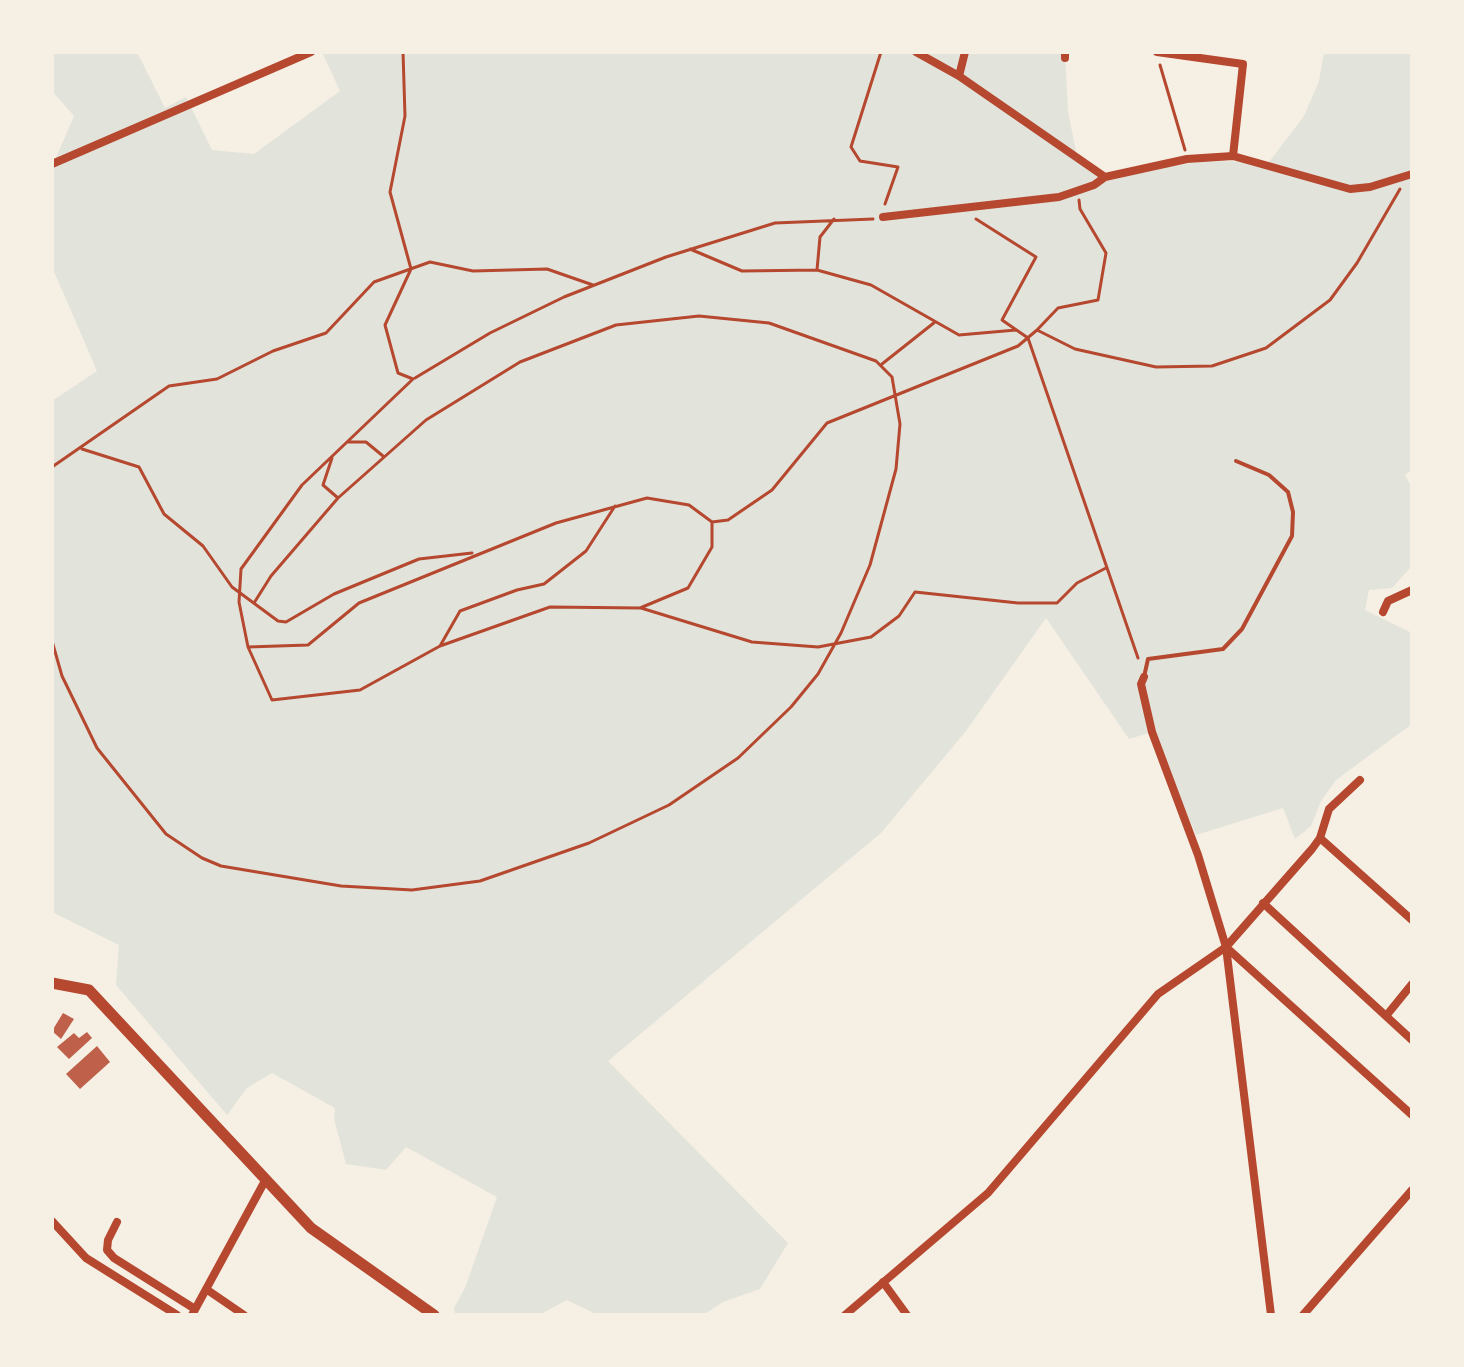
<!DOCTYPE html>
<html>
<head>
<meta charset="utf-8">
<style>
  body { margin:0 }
  #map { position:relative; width:1464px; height:1367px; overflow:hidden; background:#f6efe4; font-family:Commissioner,sans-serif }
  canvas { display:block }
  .frame { position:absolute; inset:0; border:54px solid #f6efe4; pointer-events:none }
</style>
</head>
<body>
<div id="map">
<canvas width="1464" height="1367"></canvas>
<div class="frame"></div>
</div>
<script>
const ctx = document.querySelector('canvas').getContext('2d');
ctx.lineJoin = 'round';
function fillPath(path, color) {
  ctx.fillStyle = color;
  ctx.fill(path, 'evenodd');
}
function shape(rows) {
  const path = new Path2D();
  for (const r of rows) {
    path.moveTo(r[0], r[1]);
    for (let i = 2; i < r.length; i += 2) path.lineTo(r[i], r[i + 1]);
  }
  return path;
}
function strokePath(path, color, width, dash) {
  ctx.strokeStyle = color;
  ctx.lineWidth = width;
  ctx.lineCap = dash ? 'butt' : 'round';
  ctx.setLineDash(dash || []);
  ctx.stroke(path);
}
fillPath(shape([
  [52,52,137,52,165,108,186,97,212,150,254,154,340,91,322,52,1065,52,1068,112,1077,156,1105,177,1204,161,1269,162,1304,116,1319,81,1324,52,1412,52,1412,470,1405,475,1412,488,1412,566,1392,588,1369,590,1365,610,1412,633,1412,724,1336,780,1321,801,1311,826,1295,839,1283,808,1196,835,1152,732,1129,739,1046,618,966,731,881,833,608,1061,788,1243,760,1289,723,1302,703,1315,598,1315,567,1300,539,1315,455,1315,454,1308,465,1288,497,1197,406,1147,386,1170,346,1164,334,1119,335,1108,272,1073,247,1088,227,1115,116,985,119,945,52,912,52,401,97,371,52,267,52,167,74,116,52,91]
]), '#e2e4dc');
fillPath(shape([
  [63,1013,74,1019,61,1039,52,1031],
  [87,1032,92,1038,69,1059,57,1047,74,1033,79,1038],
  [97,1046,110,1062,80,1089,66,1074]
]), '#bf614a');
strokePath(shape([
  [881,52,851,147,860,161,898,167,885,204],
  [1160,65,1185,150],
  [976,219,1036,257,1002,320,1028,338,1138,658],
  [690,249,742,271,817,270,871,285,959,335,1016,330],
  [817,270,820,237,834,219],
  [1037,330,1058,308,1098,300,1106,253,1080,209,1079,200],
  [882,364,935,322],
  [415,378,490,333,564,297,666,257,775,223,873,219],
  [348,442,366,442,383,456],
  [82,449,139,467,164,514,203,546,232,587,278,621,286,622,334,594,419,559,472,553],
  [332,458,323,485,338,498],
  [52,467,169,386,217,379,273,351,326,333,374,282,430,262,473,271,547,269,593,285],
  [712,522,728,520,772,490,827,423,1018,346,1037,330,1075,349,1156,367,1212,366,1266,348,1330,300,1357,263,1400,189],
  [641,608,752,642,818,647,871,637,899,616,915,592,1018,603,1057,603,1077,583,1106,568],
  [52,641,62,676,97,748,166,834,202,858,221,866,341,886,412,890,480,881,589,843,669,805,738,758,791,707,818,674,841,633,870,565,896,469,900,424,892,377,876,361,769,323,699,316,616,325,520,362,426,420,338,498,271,576,254,603],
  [440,646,460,611,517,590,544,584,586,551,615,506],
  [248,647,308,645,359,603,556,523,647,498,689,505,712,522,712,547,688,588,640,608,550,607,440,646,360,690,272,700,248,647,239,602,241,569,302,485,413,379,398,373,385,325,411,269,390,192,405,116,403,52]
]), '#b5482f', 3);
strokePath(shape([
  [1144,677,1148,659,1223,649,1242,629,1292,536,1293,512,1288,492,1269,475,1236,461]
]), '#b5482f', 4);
strokePath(shape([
  [1065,52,1065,58],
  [1157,52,1243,64,1233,156],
  [959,76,965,52],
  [52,164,311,52],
  [1105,177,1187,159,1233,156,1350,189,1370,187,1412,174],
  [883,217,1059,197,1094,185,1105,177,959,76,916,52],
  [1383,612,1388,601,1412,590],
  [1144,677,1141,684,1152,732,1198,855,1226,947,1271,1315],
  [1320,838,1412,920],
  [1263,903,1412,1040],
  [1227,948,1412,1115],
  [1386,1016,1412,984],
  [52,1221,86,1258,177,1315],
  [117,1222,108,1240,107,1250,114,1258,195,1309],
  [883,1282,907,1315],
  [206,1289,244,1315],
  [192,1315,266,1179],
  [845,1315,988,1193,1158,994,1226,947,1312,849,1320,838,1329,809,1360,780],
  [1303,1315,1412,1190]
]), '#b5482f', 8);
strokePath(shape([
  [52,983,89,990,311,1228,434,1315]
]), '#b5482f', 11);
</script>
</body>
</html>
